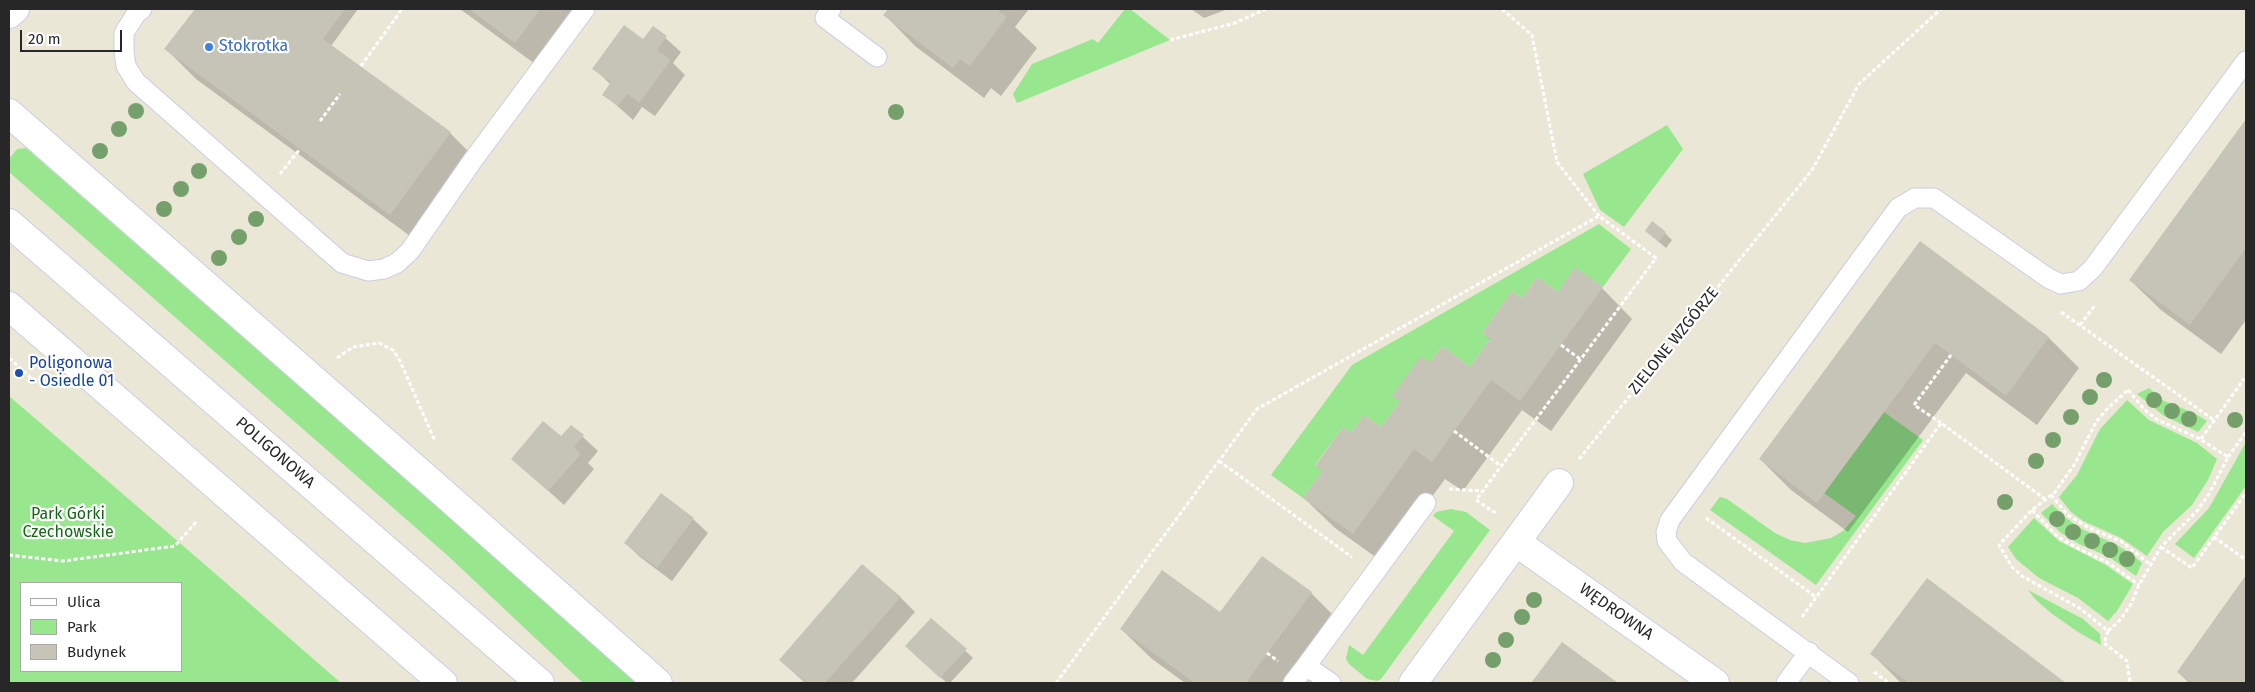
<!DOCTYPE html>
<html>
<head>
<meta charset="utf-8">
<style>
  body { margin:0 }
  #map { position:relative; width:2255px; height:692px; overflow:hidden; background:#ebe7d6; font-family:"Fira Sans",sans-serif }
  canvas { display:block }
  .frame { position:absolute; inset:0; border:10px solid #272727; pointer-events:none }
  .legend { position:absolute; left:20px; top:582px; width:162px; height:90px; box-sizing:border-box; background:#fff; border:1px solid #a9a9a9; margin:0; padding:6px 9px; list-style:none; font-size:15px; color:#272727 }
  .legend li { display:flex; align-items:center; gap:10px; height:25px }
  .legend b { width:25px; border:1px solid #a9a9a9 }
  .scale { position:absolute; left:20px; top:30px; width:102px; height:22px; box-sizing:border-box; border:2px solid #272727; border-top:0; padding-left:6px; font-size:15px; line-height:18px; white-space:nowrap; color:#272727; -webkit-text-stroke:4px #fff; paint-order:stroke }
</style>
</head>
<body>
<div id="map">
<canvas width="2255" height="692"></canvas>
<div class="frame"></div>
<ul class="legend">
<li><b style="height:6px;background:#fff"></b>Ulica</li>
<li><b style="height:14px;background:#98e68e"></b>Park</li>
<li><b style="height:14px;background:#c6c3b7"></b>Budynek</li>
</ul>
<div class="scale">20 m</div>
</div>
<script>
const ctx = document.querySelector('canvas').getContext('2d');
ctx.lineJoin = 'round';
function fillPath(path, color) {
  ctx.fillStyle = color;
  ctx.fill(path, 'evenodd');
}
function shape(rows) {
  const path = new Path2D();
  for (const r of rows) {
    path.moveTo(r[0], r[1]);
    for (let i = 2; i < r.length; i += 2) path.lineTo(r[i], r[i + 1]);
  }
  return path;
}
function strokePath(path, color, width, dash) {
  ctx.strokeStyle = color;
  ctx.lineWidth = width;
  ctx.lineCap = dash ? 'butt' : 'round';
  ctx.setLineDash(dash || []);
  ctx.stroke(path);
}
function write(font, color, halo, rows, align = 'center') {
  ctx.font = font + ' "Fira Sans",sans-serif';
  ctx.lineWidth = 4.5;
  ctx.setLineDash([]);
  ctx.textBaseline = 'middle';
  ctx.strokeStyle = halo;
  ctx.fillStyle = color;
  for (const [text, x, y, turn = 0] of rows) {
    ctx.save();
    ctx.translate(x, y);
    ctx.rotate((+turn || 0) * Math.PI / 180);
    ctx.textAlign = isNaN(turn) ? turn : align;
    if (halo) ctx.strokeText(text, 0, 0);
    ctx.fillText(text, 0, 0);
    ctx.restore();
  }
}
fillPath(shape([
  [1125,9,1130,9,1170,40,1017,103,1013,94,1032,64,1093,39,1098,43],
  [1667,125,1683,149,1624,227,1600,210,1583,174],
  [26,148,451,519,636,683,583,683,447,555,9,172,9,159,17,149],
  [1599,224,1631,249,1603,287,1575,268,1558,292,1537,277,1522,298,1512,291,1482,333,1490,339,1470,367,1442,346,1430,362,1393,396,1400,401,1381,427,1364,415,1351,433,1343,427,1315,465,1322,471,1303,498,1271,475,1352,365],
  [2149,388,2164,401,2194,413,2207,421,2198,432,2164,416,2137,394],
  [9,396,210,569,341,683,9,683],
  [181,583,181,671,21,671,21,583],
  [2127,400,2149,420,2197,443,2217,459,2208,480,2192,505,2163,532,2147,556,2121,538,2083,521,2071,512,2059,497,2077,475,2100,429],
  [1884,412,1923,440,1816,585,1710,510,1720,497,1727,499,1775,533,1790,540,1805,543,1831,538,1843,531,1856,516,1824,493],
  [2246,442,2246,486,2194,558,2175,544,2209,508],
  [2052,504,2066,518,2082,529,2117,545,2134,556,2142,563,2136,576,2109,557,2079,544,2061,533,2041,513],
  [1451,509,1466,512,1490,530,1381,679,1377,681,1367,679,1349,664,1346,659,1349,645,1363,655,1454,531,1433,516,1436,512],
  [2034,518,2059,541,2106,565,2133,584,2117,611,2108,621,2078,598,2039,578,2016,559,2008,547],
  [2028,590,2083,619,2100,634,2101,645,2078,632,2051,613,2036,600]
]), '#98e68e');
fillPath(shape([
  [197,9,358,9,331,46,450,133,480,163,421,244,196,79,166,49],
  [460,9,593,9,546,72],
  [890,9,1029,9,1015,27,1037,48,1001,96,991,88,984,98,915,46,885,15],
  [1191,9,1228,9,1204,18],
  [653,27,681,52,673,63,685,75,655,116,642,107,633,120,604,94,611,85,594,68,643,41],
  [2246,121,2246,320,2221,354,2161,310,2130,280],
  [1646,231,1665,233,1672,240,1666,248],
  [1921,243,2049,338,2079,368,2037,425,1966,373,1848,532,1791,490,1760,459],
  [1602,288,1632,319,1551,431,1522,410,1463,491,1445,479,1384,563,1335,528,1304,498,1323,472,1316,466,1351,435,1381,429,1401,402,1394,396,1430,364,1470,368,1491,341,1483,333,1522,300],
  [571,426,598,451,588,463,594,469,564,505,513,459,562,438],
  [693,519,708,533,672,581,640,557,625,543],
  [2246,577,2246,683,2189,683,2178,672],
  [1927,580,2064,683,1901,683,1872,654],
  [1311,593,1341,623,1298,683,1185,683,1152,659,1121,629,1221,614],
  [900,597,915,612,852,683,805,683,780,660],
  [931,619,973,658,950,683,947,683,914,654],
  [1562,644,1616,683,1533,683]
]), '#0003');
fillPath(shape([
  [195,9,345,9,323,39,451,132,390,215,164,49],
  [469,9,540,9,515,43],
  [888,9,996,9,1007,17,970,66,960,59,953,68,883,15],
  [624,25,643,39,653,26,667,36,657,50,671,60,639,103,627,94,618,106,602,95,611,82,592,69],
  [2246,119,2246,248,2190,325,2129,280],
  [1652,221,1666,232,1659,242,1645,231],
  [1920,241,2049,337,2006,396,1935,343,1817,503,1759,459],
  [1575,267,1603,287,1520,401,1491,380,1432,462,1414,449,1353,534,1303,498,1322,471,1315,466,1343,427,1351,433,1364,415,1381,427,1400,401,1392,396,1421,356,1430,362,1442,346,1470,367,1490,339,1482,333,1512,291,1522,298,1537,277,1558,292],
  [543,421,561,436,571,425,584,435,574,447,581,454,548,491,511,459],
  [661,493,694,518,657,568,624,543],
  [1262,556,1312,592,1246,683,1195,683,1120,629,1162,570,1220,612],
  [862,564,901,597,825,683,807,683,779,660],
  [2246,575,2246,683,2192,683,2177,672],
  [1927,578,2066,683,1909,683,1870,654],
  [931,618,967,649,940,678,905,646],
  [1562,642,1618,683,1531,683]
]), '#c6c3b7');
const lane = shape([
  [142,9,136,14,124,33,124,52,126,66,136,82,342,263,368,271,384,269,397,263,410,251,473,160,585,9],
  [831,9,825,18,877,57],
  [1306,666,1426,503],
  [1293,683,1306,666,1331,683],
  [1786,683,1809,652],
  [1849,683,1683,562,1667,541,1666,532,1670,520,1898,208,1915,198,1934,198,2048,278,2061,284,2079,281,2093,268,2246,61]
]);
const street = shape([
  [9,14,15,9],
  [9,113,441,491,658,683],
  [1516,542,1715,683],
  [1413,683,1559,483]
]);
const secondary = shape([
  [9,223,540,683],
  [9,306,443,683]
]);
strokePath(lane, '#cdcce1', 21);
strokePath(street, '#cdcce1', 30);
strokePath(secondary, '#cdcce1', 30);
strokePath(shape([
  [1502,9,1532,35,1557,162,1599,216],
  [1170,40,1235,23,1266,9],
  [361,66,402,9],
  [320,121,340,94],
  [280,174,300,149],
  [2061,312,2214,420],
  [2080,325,2096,304],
  [1561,345,1580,359],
  [9,358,38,384],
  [337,358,353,347,379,343,393,350,400,361,435,441],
  [2128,390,2144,409,2156,419,2200,439,2228,457,2209,494,2197,511,2161,547,2139,585,2131,604,2121,619,2108,631,2081,609,2022,576,2012,567,1999,545,2032,510,2055,492,2074,465,2096,422,2107,409,2128,390],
  [1941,423,1914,405,1951,355],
  [1454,431,1501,466],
  [2201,439,2244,379],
  [2228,457,2246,432],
  [1579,459,1812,170,1859,84,1941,9],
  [1219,461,1352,557],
  [1449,489,1482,491],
  [2051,495,2068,515,2089,528,2122,542,2151,565],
  [2032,510,2058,537,2081,550,2107,562,2139,585],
  [1706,518,1816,597],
  [2214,537,2246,560],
  [2161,547,2192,568,2246,493],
  [9,555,63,561,175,546,196,522],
  [1802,617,1941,423,2045,499],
  [2108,631,2104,643,2127,661,2130,683],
  [1267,653,1278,661],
  [1874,672,1889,683],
  [1056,683,1257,409,1599,216,1656,258,1476,500,1497,514]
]), '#fff', 3, [4, 2.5]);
strokePath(lane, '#fff', 19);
strokePath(street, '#fff', 28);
strokePath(secondary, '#fff', 28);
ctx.fillStyle = '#75a06c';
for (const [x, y] of [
  [136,111],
  [896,112],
  [119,129],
  [100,151],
  [199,171],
  [181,189],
  [164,209],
  [256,219],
  [239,237],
  [219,258],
  [2104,380],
  [2090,397],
  [2154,400],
  [2172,411],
  [2071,417],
  [2189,419],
  [2235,420],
  [2053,440],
  [2036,461],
  [2005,502],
  [2057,519],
  [2073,532],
  [2092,541],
  [2110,550],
  [2127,559],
  [1534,600],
  [1522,617],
  [1506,640],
  [1493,660]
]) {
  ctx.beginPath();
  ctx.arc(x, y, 8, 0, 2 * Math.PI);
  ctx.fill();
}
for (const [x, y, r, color] of [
  [209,47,5,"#3f7fe0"],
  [19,373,5,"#1a4fb4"]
]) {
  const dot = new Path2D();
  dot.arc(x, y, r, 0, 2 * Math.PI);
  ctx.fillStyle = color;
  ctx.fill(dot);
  strokePath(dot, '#fff', 2);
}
write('16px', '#366cbe', '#fff', [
  ["Stokrotka",219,47]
], 'left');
write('16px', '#272727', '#fff', [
  ["ZIELONE WZGÓRZE",1674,341,-51],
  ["POLIGONOWA",275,453,41],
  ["WĘDROWNA",1616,612,35]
]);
write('16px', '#164399', '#fff', [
  ["Poligonowa",29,364],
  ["- Osiedle 01",29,382]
], 'left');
write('16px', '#146616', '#fff', [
  ["Park Górki",68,515],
  ["Czechowskie",68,533]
]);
</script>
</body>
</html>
